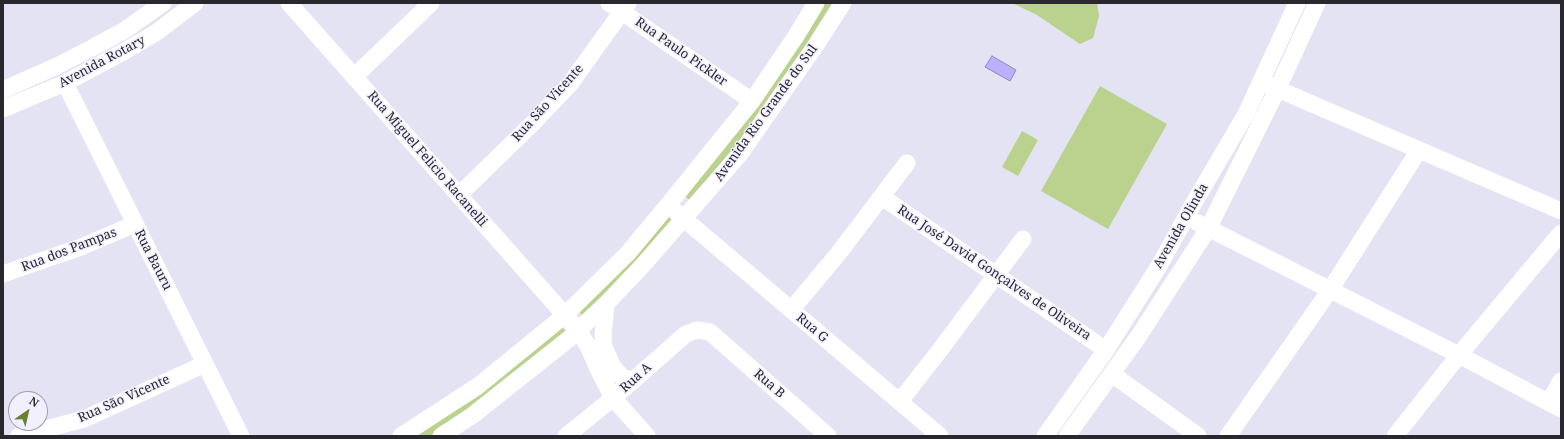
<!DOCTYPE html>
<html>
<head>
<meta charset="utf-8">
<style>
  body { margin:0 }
  #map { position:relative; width:1564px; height:439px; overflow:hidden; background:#e4e3f3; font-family:"Noto Serif",serif }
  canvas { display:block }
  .frame { position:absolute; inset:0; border:4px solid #29282e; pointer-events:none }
  .north { position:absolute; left:8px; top:391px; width:40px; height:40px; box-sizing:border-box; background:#f2f0fe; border:1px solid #a2a0ab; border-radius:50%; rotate:34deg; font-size:11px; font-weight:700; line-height:16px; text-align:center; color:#29282e }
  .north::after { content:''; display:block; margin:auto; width:14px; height:18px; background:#6b8032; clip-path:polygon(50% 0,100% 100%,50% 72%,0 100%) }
</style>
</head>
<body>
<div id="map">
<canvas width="1564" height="439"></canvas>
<div class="frame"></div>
<div class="north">N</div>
</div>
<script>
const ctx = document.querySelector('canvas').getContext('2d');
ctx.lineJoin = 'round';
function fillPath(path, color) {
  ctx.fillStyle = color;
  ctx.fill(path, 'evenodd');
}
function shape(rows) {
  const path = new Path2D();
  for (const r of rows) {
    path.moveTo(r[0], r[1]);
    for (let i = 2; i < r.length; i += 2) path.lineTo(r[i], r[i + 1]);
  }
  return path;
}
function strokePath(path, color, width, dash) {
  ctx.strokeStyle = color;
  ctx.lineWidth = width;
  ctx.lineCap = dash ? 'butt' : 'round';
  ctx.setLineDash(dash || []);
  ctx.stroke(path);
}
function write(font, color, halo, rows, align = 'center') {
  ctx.font = font + ' "Noto Serif",serif';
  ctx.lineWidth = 3;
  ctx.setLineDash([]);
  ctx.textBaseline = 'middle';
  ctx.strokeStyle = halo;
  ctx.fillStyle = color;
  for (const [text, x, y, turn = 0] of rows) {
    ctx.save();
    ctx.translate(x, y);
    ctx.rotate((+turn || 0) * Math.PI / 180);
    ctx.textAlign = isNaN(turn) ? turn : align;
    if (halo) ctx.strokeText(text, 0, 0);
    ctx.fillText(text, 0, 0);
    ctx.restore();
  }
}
fillPath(shape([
  [823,3,832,3,791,69,745,134,690,200,683,195],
  [1012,3,1097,3,1099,16,1093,38,1080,44,1037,15],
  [1100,86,1167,124,1108,229,1041,191],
  [1022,131,1038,140,1018,176,1002,167],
  [670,215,675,220,626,273,582,315,577,310],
  [561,326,566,332,444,427,431,436,417,436,467,402]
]), '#bbd18e');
const water = shape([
  [992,56,1016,70,1010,81,985,67,992,56]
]);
fillPath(water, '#bbaffe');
strokePath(water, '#8f86c0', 1);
strokePath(shape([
  [289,3,578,330,588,346,600,373,613,398,647,436],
  [609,3,752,101],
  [354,77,431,3],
  [65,83,241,436],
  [1268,85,1561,211],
  [3,90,59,65,92,48,125,30,163,3],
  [3,109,65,83,125,51,157,32,195,3],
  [459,195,534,122,570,84,628,3],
  [882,197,1106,350],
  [676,212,940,436],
  [1198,223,1459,355,1561,409],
  [3,274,81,247,135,224],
  [606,304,603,336,604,347,613,367,622,377,633,381],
  [791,310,838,254,907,163],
  [1112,374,1198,436],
  [900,401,940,350,1023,239],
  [1549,402,1561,381],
  [19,436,84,419,205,364],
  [401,436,478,386,565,315,628,253,668,205,752,101,796,36,816,3],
  [441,436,473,415,570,338,606,304,643,265,740,154,818,42,843,3],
  [566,436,613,398,686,334,697,330,710,332,828,436],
  [1045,436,1106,350,1159,266,1191,208,1246,114,1297,3],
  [1067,436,1138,337,1208,229,1278,88,1317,3],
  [1228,436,1330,290,1419,150],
  [1395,436,1459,355,1561,233]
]), '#fff', 17);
write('13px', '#29282e', '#f2f0fe', [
  ["Rua Paulo Pickler",681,52,35],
  ["Avenida Rotary",102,62,-28],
  ["Rua São Vicente",548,103,-48],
  ["Avenida Rio Grande do Sul",766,113,-54],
  ["Rua Miguel Felicio Racanelli",427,159,49],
  ["Avenida Olinda",1181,226,-60],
  ["Rua dos Pampas",69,250,-21],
  ["Rua Bauru",153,260,63],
  ["Rua José David Gonçalves de Oliveira",994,273,34],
  ["Rua G",812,328,40],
  ["Rua A",636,378,-42],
  ["Rua B",769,384,41],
  ["Rua São Vicente",124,399,-24]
]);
</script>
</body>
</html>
